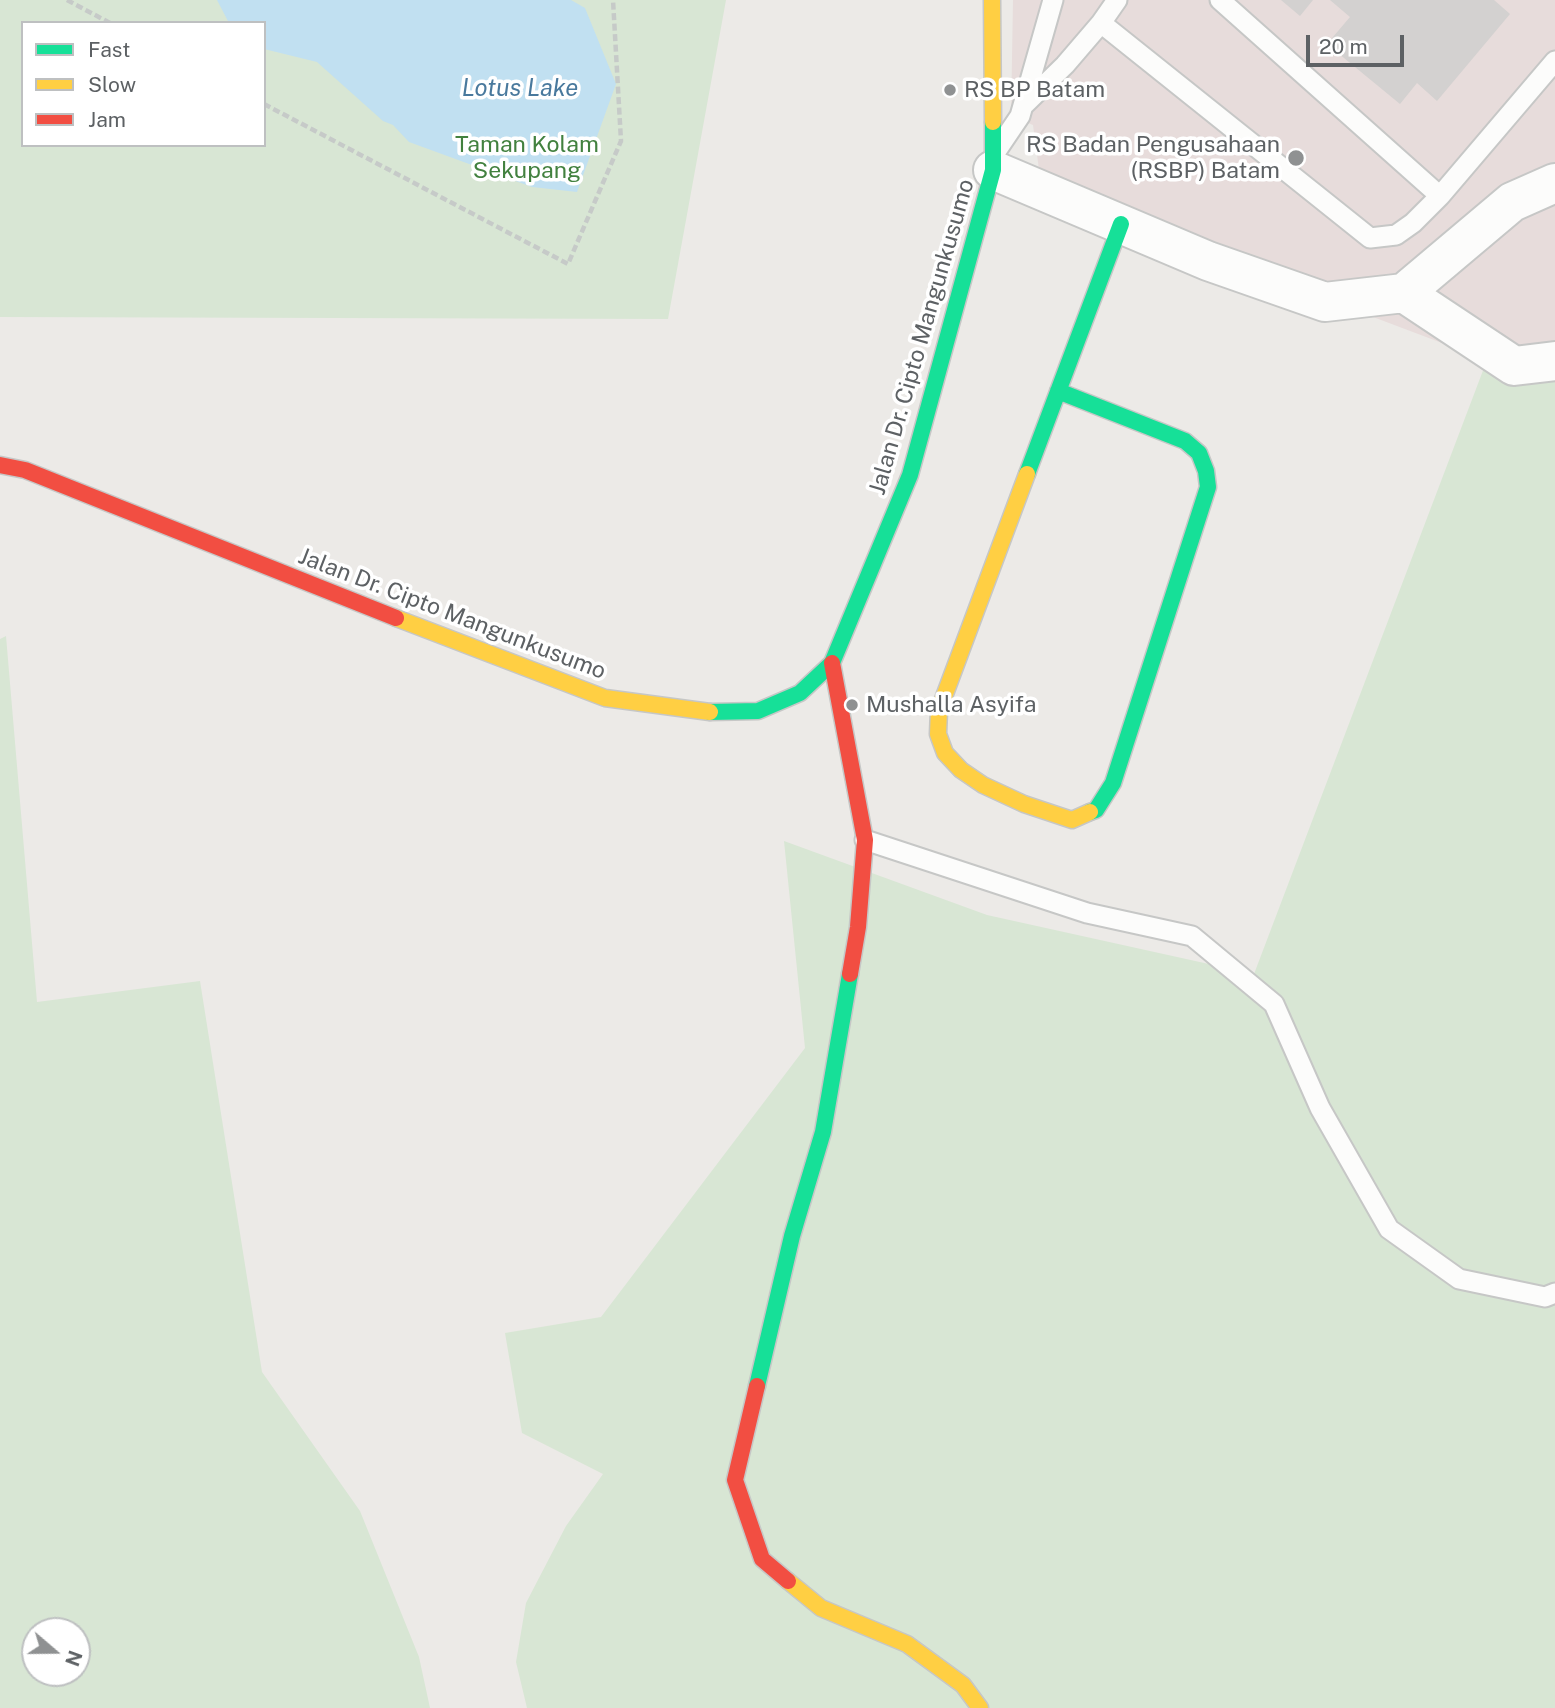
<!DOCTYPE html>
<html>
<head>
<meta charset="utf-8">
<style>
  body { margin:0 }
  #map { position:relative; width:1555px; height:1708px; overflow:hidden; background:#eceae7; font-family:"Public Sans",sans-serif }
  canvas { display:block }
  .legend { position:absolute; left:21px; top:21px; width:245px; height:126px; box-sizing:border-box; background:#fff; border:2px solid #bec0c1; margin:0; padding:9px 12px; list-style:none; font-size:21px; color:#5d6164 }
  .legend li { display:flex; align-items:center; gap:14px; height:35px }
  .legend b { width:35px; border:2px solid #bec0c1 }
  .north { position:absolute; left:21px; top:1617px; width:70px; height:70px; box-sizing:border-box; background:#fff; border:2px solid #bec0c1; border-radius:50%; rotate:110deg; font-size:19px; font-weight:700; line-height:28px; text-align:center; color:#5d6164 }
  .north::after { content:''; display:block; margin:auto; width:24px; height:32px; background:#8f9192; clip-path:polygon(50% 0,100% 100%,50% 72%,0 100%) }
  .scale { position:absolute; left:1306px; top:35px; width:98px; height:32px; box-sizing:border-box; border:4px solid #5d6164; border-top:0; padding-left:9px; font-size:21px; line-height:24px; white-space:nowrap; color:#5d6164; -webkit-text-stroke:5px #fff; paint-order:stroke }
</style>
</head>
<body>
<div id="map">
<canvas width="1555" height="1708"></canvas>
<ul class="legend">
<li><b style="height:9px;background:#16e098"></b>Fast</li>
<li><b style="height:9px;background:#ffcf43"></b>Slow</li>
<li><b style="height:9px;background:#f24e42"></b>Jam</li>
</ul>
<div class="north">N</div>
<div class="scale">20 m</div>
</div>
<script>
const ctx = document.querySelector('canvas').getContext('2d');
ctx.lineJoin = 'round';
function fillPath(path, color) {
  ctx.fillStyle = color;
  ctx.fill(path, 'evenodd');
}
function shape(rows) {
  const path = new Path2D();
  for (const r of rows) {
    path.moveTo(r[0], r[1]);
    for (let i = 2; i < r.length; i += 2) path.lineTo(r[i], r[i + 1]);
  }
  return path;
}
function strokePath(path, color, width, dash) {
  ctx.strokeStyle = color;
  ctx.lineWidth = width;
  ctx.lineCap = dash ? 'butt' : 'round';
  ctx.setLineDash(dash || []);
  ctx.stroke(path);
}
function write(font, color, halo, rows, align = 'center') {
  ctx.font = font + ' "Public Sans",sans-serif';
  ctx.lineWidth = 7;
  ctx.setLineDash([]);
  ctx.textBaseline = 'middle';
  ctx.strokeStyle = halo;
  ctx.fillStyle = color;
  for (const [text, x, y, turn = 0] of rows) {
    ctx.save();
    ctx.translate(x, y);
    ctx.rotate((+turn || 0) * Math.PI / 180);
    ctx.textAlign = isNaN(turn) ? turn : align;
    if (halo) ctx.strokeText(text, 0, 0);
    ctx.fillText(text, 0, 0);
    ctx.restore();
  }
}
fillPath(shape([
  [1013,0,1555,0,1555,358,1487,360,1042,192,1033,125,1011,116]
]), '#e7dcdb');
fillPath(shape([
  [0,0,726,0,668,319,0,317],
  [23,23,264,23,264,145,23,145],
  [1555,358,1555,1708,527,1708,516,1662,526,1603,566,1526,603,1474,522,1433,505,1333,601,1317,805,1048,784,841,987,915,1254,974,1487,360],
  [6,636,37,1002,200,981,262,1372,360,1511,419,1657,430,1708,0,1708,0,639],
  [77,1631,77,1673,35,1673,35,1631]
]), '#d8e6d4');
fillPath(shape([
  [217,0,571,0,585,8,616,84,577,192,532,187,409,142,393,125,383,121,317,62,264,49,264,23,229,23]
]), '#c1e0f1');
fillPath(shape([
  [1281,0,1313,0,1300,16],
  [1330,0,1494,0,1510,14,1437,101,1417,83,1400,104,1327,44,1350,17]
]), '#d3d1d0');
const lane = shape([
  [1220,0,1440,196],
  [1101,23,1370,238,1396,235,1413,223,1440,196,1555,61],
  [1025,104,1065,65,1101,23,1117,0],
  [997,150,1020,116,1053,0],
  [865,840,1087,913,1192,936,1274,1004,1320,1108,1389,1229,1459,1279,1545,1297,1555,1293]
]);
const street = shape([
  [993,170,1208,261,1325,302,1404,293,1512,202,1555,183],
  [1404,293,1514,366,1555,361]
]);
const fast = shape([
  [1058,391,1185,441,1199,453,1206,471,1208,487,1113,783,1096,810,1090,812],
  [1027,474,1121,224],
  [710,712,758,711,800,693,832,663,910,475,993,170,993,122],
  [757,1386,792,1236,823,1132,850,974]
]);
const slow = shape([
  [992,0,993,122],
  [1027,474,939,710,938,734,945,753,961,770,983,785,1024,804,1072,820,1090,812],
  [396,618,605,698,710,712],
  [788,1581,821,1608,907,1644,963,1685,980,1708]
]);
const jam = shape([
  [0,465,25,470,396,618],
  [832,663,865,840,858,927,850,974],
  [757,1386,735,1480,762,1559,788,1581]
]);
strokePath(lane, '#c6c7c6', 23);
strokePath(street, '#c6c7c6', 42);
strokePath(fast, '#c6c7c6', 19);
strokePath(slow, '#c6c7c6', 19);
strokePath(jam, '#c6c7c6', 19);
strokePath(shape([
  [67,0,110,23],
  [264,104,568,264,621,141,613,0]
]), '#c6cac8', 4.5, [7, 3.5]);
strokePath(lane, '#fcfcfb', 19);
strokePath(street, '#fcfcfb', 38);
strokePath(fast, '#16e098', 16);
strokePath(slow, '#ffcf43', 16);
strokePath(jam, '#f24e42', 16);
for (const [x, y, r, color] of [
  [950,90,7,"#8f9192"],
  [1296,158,9,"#8f9192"],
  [852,705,7,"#8f9192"]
]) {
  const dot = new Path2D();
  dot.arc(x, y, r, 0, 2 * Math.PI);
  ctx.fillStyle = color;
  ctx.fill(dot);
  strokePath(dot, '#fff', 2.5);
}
write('23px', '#5d6164', '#fff', [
  ["RS BP Batam",964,90],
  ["RS Badan Pengusahaan",1280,145,"right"],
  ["(RSBP) Batam",1280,171,"right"],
  ["Mushalla Asyifa",866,705]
], 'left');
write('23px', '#42813f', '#fff', [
  ["Taman Kolam",527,145],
  ["Sekupang",527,171]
]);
write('23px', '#5d6164', '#fff', [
  ["Jalan Dr. Cipto Mangunkusumo",922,337,-74],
  ["Jalan Dr. Cipto Mangunkusumo",452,614,21]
]);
write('italic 24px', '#49799d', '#fff', [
  ["Lotus Lake",520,89]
]);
</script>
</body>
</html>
